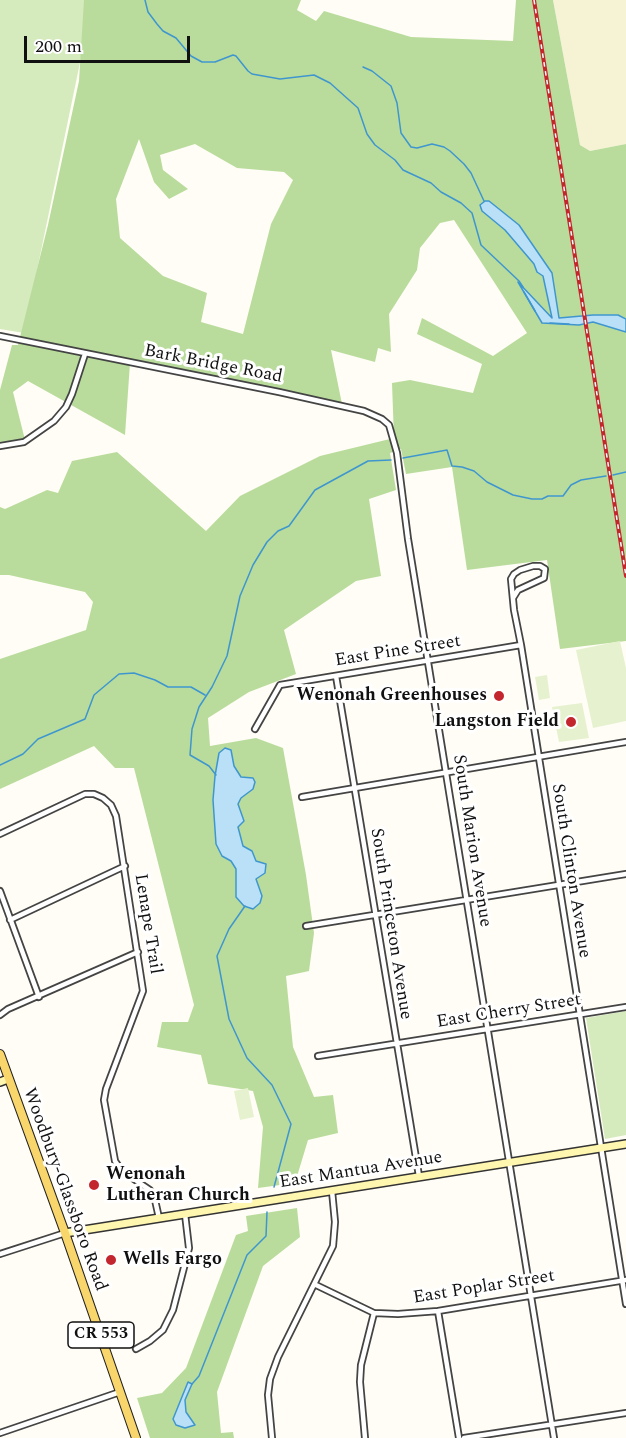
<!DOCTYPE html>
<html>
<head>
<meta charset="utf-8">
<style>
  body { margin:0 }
  #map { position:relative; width:626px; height:1438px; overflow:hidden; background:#fffdf5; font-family:Spectral,serif }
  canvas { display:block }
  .scale { position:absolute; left:24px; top:36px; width:166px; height:27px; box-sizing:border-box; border:3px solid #111; border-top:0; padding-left:8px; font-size:18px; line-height:21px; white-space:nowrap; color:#111; -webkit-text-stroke:4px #fff; paint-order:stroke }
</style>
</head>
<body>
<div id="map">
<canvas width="626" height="1438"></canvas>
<div class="scale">200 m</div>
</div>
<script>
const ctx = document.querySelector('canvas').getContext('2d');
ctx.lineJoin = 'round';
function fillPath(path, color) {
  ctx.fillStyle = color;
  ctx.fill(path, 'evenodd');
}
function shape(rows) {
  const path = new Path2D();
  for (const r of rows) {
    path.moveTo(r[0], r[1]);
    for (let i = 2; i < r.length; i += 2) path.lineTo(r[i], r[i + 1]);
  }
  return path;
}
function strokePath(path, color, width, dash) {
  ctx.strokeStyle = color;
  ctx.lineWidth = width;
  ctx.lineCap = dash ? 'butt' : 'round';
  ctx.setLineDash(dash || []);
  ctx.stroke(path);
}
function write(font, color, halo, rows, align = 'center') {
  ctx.font = font + ' Spectral,serif';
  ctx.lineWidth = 6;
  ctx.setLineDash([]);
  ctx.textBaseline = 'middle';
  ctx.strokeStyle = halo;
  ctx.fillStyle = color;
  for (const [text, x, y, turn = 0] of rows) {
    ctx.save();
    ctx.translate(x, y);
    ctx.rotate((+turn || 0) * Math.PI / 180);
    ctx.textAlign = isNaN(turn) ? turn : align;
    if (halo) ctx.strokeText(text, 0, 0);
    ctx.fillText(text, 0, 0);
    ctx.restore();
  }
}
fillPath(shape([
  [553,0,626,0,626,144,590,151,580,145]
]), '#f6f3d4');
fillPath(shape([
  [0,0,137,0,89,19,24,333,0,329],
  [626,1011,626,1135,605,1139,586,1018]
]), '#d5ebbd');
fillPath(shape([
  [84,0,301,0,297,10,316,21,324,11,411,37,513,41,516,0,553,0,580,145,590,151,626,144,626,319,618,315,593,315,559,318,552,273,543,276,552,319,520,285,542,323,579,325,593,322,626,332,626,641,560,649,547,560,467,570,452,467,406,474,401,449,390,453,396,490,369,499,381,576,356,581,284,630,296,674,249,692,208,718,210,746,256,738,283,748,306,875,314,933,309,971,286,976,293,1047,314,1097,333,1095,338,1133,308,1140,295,1183,258,1188,263,1127,253,1091,208,1084,201,1055,157,1047,162,1022,188,1022,194,1005,134,768,115,768,94,746,0,789,0,659,86,630,93,602,85,592,9,575,0,575,0,507,5,509,47,490,58,493,72,461,117,452,206,531,240,496,320,456,394,438,392,383,410,380,473,393,482,364,417,334,422,318,493,356,527,333,454,220,440,223,420,248,417,270,389,314,391,352,378,348,375,362,331,350,342,404,130,363,125,435,28,381,13,392,25,440,0,443,0,390,12,345,18,345,48,225,79,81],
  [139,139,154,182,169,199,188,189,163,170,160,155,195,144,237,168,284,172,293,180,271,224,243,334,201,322,207,293,163,276,120,238,116,199],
  [297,1208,300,1237,263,1266,217,1392,221,1433,233,1432,234,1438,150,1438,137,1398,162,1393,186,1368,236,1235,248,1231,246,1216]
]), '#b9dc9c');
fillPath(shape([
  [620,641,626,668,626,721,593,728,576,650],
  [547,675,550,698,539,700,535,677],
  [582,703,589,738,559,742,552,707],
  [248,1088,254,1117,240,1120,234,1091]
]), '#e6f2cf');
const water = shape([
  [485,201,489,201,519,225,552,273,559,318,593,315,618,315,626,319,626,332,593,322,579,325,542,323,518,282,552,318,543,276,537,272,534,264,505,230,482,211,480,205,485,201],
  [225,748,231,750,234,766,241,777,253,778,255,782,253,789,241,798,238,804,244,821,238,827,243,846,252,851,256,861,266,864,265,873,256,879,262,896,260,903,253,909,244,906,236,897,236,869,231,861,222,856,216,844,213,800,215,776,219,753,225,748],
  [188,1382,192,1384,185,1400,186,1412,195,1425,185,1428,176,1425,173,1419,188,1382]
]);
fillPath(water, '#b9e0f7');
strokePath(water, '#3f96cf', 1.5);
strokePath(shape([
  [145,0,148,12,157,24,163,31,176,38,191,56,202,62,215,62,233,55,236,56,248,71,252,74,280,79,314,75,330,83,358,108,367,134,375,145,395,160,403,170,431,183,441,192,461,203,472,213,481,245,519,281,523,287],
  [363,67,372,71,391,86,397,103,401,133,411,147,417,148,432,144,444,147,450,151,464,164,471,173,484,201],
  [524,292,535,311],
  [550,323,569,324],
  [403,458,447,450,452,466,462,467,474,471,487,482,513,495,532,499,542,499,548,496,563,496,571,485,581,480,606,476],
  [613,475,626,472],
  [0,765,23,754,38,739,85,719,94,695,119,674,134,673,155,680,168,687,191,687,205,695],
  [216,775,209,766,190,755,192,729,199,707,212,687,227,656,240,596,253,565,267,542,278,531,289,526,315,490,368,461,391,460],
  [245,906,229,929,217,956,229,1019,247,1058,272,1085,291,1124,274,1187],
  [192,1384,199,1376,247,1255,266,1236,267,1212]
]), '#3f96cf', 1.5);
const street = shape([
  [0,336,279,392,364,411,382,419,389,425,397,453,408,539,554,1438],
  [0,446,24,442,54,421,66,407,72,394,85,354],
  [513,598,518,590,544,578,545,569,540,566,533,566,520,570,514,574,511,579,514,610,521,645,626,1304],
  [336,676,419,1176],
  [255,729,280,685,521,645],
  [302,797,626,742],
  [0,834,85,794,94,794,103,798,111,805,116,816,143,991,106,1089,104,1100,115,1161,122,1171,150,1190,155,1200,159,1218],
  [0,891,39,997],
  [10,920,125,866],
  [306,926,626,874],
  [0,1015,8,1009,138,952],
  [318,1056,626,1007],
  [0,1254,65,1233],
  [316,1285,374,1313,398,1314,438,1311,626,1280],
  [438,1311,459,1438],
  [136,1349,150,1341,163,1330,173,1310,189,1248,185,1214],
  [0,1433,120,1392],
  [272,1438,268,1395,270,1379,278,1357,333,1246,335,1222,332,1191],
  [365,1438,360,1382,361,1365,374,1313],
  [464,1438,626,1413]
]);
const secondary = shape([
  [0,1082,8,1079],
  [65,1233,626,1144]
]);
const primary = shape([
  [0,1054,65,1233,136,1438]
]);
strokePath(street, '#444', 8);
strokePath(secondary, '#333', 10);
strokePath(primary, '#222', 10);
strokePath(street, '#fff', 4.5);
strokePath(secondary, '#fff6b0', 7);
strokePath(primary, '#f9d66b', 8);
const rail = shape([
  [534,0,626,576]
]);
strokePath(rail, '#c4262e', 4);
strokePath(rail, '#fff', 1.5, [4.5]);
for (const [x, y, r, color] of [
  [499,696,6,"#c4262e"],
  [571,722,6,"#c4262e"],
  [94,1185,6,"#c4262e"],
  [111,1260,6,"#c4262e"]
]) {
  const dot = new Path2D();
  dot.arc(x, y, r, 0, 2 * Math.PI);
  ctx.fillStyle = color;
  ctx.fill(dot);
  strokePath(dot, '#fff', 2);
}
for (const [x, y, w] of [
  [101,1335,66]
]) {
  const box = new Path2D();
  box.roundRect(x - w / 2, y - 13, w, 26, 4.5);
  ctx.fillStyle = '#fff';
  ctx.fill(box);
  strokePath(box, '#111', 1.5);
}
write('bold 16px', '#111', null, [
  ["CR 553",101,1335]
]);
write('18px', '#111', '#fff', [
  ["Bark Bridge Road",213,365,11],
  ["East Pine Street",398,652,-9],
  ["South Marion Avenue",471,841,81],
  ["South Clinton Avenue",570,871,81],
  ["Lenape Trail",147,924,81],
  ["South Princeton Avenue",390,924,81],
  ["East Cherry Street",509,1012,-9],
  ["East Mantua Avenue",361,1171,-9],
  ["Woodbury-Glassboro Road",64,1190,70],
  ["East Poplar Street",484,1288,-9]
]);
write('bold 18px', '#111', '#fff', [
  ["Wenonah Greenhouses",487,696],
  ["Langston Field",559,722],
  ["Wenonah",106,1175,"left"],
  ["Lutheran Church",106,1196,"left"],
  ["Wells Fargo",123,1260,"left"]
], 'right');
</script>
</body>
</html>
